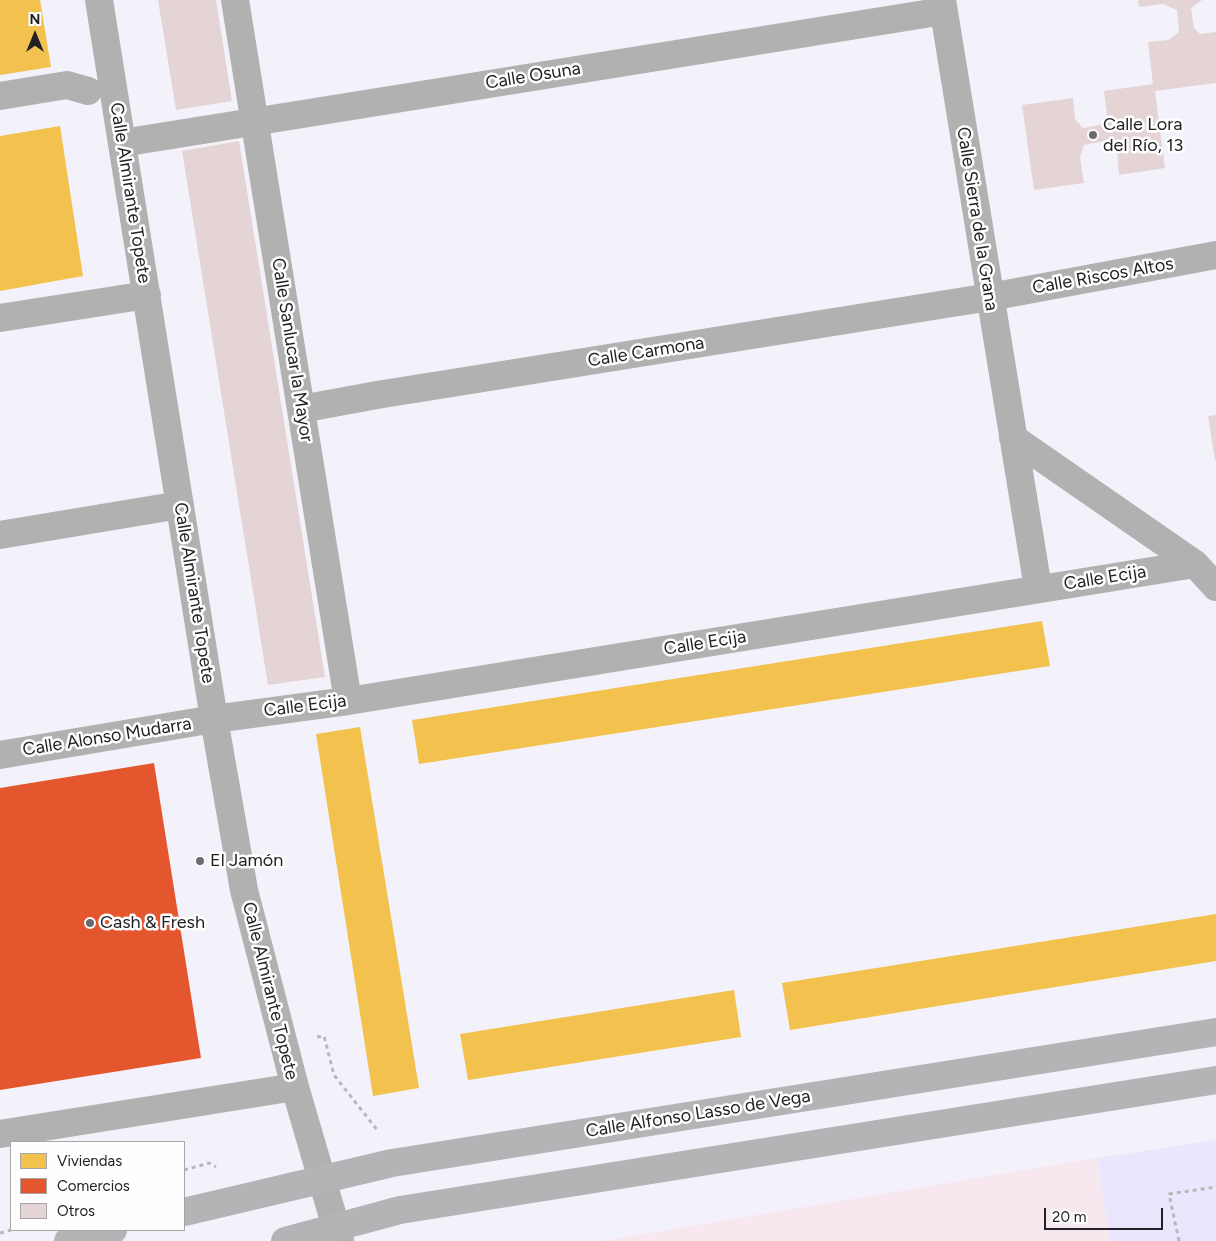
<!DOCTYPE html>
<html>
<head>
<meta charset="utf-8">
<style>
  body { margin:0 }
  #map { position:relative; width:1216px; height:1241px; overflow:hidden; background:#f3f2fa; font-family:Figtree,sans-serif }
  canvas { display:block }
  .legend { position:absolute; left:10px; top:1141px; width:175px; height:90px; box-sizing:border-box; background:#fefefe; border:1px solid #a6a6a8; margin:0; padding:6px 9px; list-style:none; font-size:15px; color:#222126 }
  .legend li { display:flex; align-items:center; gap:10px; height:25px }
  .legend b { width:25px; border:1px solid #a6a6a8 }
  .north { position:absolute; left:10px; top:10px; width:50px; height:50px; -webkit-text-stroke:4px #fefefe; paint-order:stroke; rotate:0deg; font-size:14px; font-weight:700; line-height:20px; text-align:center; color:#222126 }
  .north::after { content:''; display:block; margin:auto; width:18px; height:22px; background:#222126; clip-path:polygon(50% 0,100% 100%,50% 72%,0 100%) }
  .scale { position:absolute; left:1044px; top:1208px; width:119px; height:22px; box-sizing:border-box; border:2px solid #222126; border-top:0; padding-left:6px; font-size:15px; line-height:18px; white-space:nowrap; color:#222126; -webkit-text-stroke:4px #fefefe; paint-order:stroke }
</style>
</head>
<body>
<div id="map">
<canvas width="1216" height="1241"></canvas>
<ul class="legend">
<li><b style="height:14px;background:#f2c14e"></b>Viviendas</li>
<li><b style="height:14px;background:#e4572e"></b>Comercios</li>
<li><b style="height:14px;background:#e4d4d6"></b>Otros</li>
</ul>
<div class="north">N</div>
<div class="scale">20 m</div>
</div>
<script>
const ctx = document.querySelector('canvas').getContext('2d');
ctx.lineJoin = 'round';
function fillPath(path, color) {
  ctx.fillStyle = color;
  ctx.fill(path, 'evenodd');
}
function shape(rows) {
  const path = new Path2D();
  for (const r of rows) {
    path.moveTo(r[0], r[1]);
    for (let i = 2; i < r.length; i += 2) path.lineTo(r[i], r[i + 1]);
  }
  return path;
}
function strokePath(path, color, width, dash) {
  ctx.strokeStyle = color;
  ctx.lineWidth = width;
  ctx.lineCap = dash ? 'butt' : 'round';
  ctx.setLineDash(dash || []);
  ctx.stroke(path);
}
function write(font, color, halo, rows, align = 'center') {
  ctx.font = font + ' Figtree,sans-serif';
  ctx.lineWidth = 5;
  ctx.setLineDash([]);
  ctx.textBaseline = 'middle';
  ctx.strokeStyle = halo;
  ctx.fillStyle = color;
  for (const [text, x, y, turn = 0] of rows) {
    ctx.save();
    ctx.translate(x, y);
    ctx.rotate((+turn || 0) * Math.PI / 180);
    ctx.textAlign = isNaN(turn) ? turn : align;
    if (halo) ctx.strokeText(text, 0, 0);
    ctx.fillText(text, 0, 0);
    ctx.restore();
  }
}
fillPath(shape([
  [1097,1158,1110,1241,602,1241]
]), '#f6e8ee');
fillPath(shape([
  [1216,1140,1216,1241,1110,1241,1097,1158]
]), '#eae6fd');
fillPath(shape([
  [0,0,40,0,51,67,0,75],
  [60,126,83,276,0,291,0,136],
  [1042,621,1050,666,419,764,412,720],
  [360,727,419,1088,373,1096,316,734],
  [1216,914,1216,961,790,1030,782,983],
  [734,990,741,1037,468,1080,460,1034]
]), '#f2c14e');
fillPath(shape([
  [154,763,201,1058,0,1090,0,788]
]), '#e4572e');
fillPath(shape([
  [158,0,216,0,232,101,176,110],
  [1138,0,1202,0,1191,8,1194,28,1200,34,1216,32,1216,83,1155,91,1165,168,1119,175,1117,152,1106,141,1084,145,1080,157,1084,183,1034,190,1022,105,1073,98,1075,119,1083,128,1104,124,1107,116,1104,91,1153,84,1148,42,1169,40,1179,32,1177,10,1163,4,1139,7],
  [239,141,325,677,268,685,182,151],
  [1216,415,1216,460,1215,461,1208,416]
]), '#e4d4d6');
strokePath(shape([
  [317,1037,324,1036,334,1075,378,1131],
  [184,1170,209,1163,216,1167],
  [0,1233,11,1230],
  [1179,1241,1169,1194,1216,1187]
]), '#b8b7ba', 3, [4, 4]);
strokePath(shape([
  [99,0,214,719,244,890,295,1087,340,1241],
  [235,0,348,701],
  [942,0,1038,588],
  [0,96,67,85,88,91],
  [122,143,944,11],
  [0,318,147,295],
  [301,409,377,395,990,297,1216,255],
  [1013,438,1195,564,1216,587],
  [0,535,180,505],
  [0,755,214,719,348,701,1195,564],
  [0,1134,295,1087]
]), '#b2b1b1', 28);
strokePath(shape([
  [184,1212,392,1163,1216,1032],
  [68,1241,113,1230],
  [285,1241,400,1210,1216,1080]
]), '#b4b3b6', 28);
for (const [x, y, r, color] of [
  [1093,135,5,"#6b6a70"],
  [200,861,5,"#6b6a70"],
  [90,923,5,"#6b6a70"]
]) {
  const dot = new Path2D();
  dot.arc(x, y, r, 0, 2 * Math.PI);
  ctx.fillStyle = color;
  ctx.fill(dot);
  strokePath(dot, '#fefefe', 2);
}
write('18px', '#222126', '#fefefe', [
  ["Calle Osuna",533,76,-9],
  ["Calle Almirante Topete",130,193,81],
  ["Calle Sierra de la Grana",977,219,81],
  ["Calle Riscos Altos",1103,276,-10],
  ["Calle Sanlucar la Mayor",292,350,81],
  ["Calle Carmona",646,352,-9],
  ["Calle Ecija",1105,578,-9],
  ["Calle Almirante Topete",194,593,81],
  ["Calle Ecija",705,643,-9],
  ["Calle Ecija",305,706,-7],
  ["Calle Alonso Mudarra",107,737,-9],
  ["Calle Almirante Topete",270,991,76],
  ["Calle Alfonso Lasso de Vega",698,1114,-9]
]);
write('18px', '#222126', '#fefefe', [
  ["Calle Lora",1103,125],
  ["del Río, 13",1103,146],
  ["El Jamón",210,861],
  ["Cash & Fresh",100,923]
], 'left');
</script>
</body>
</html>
